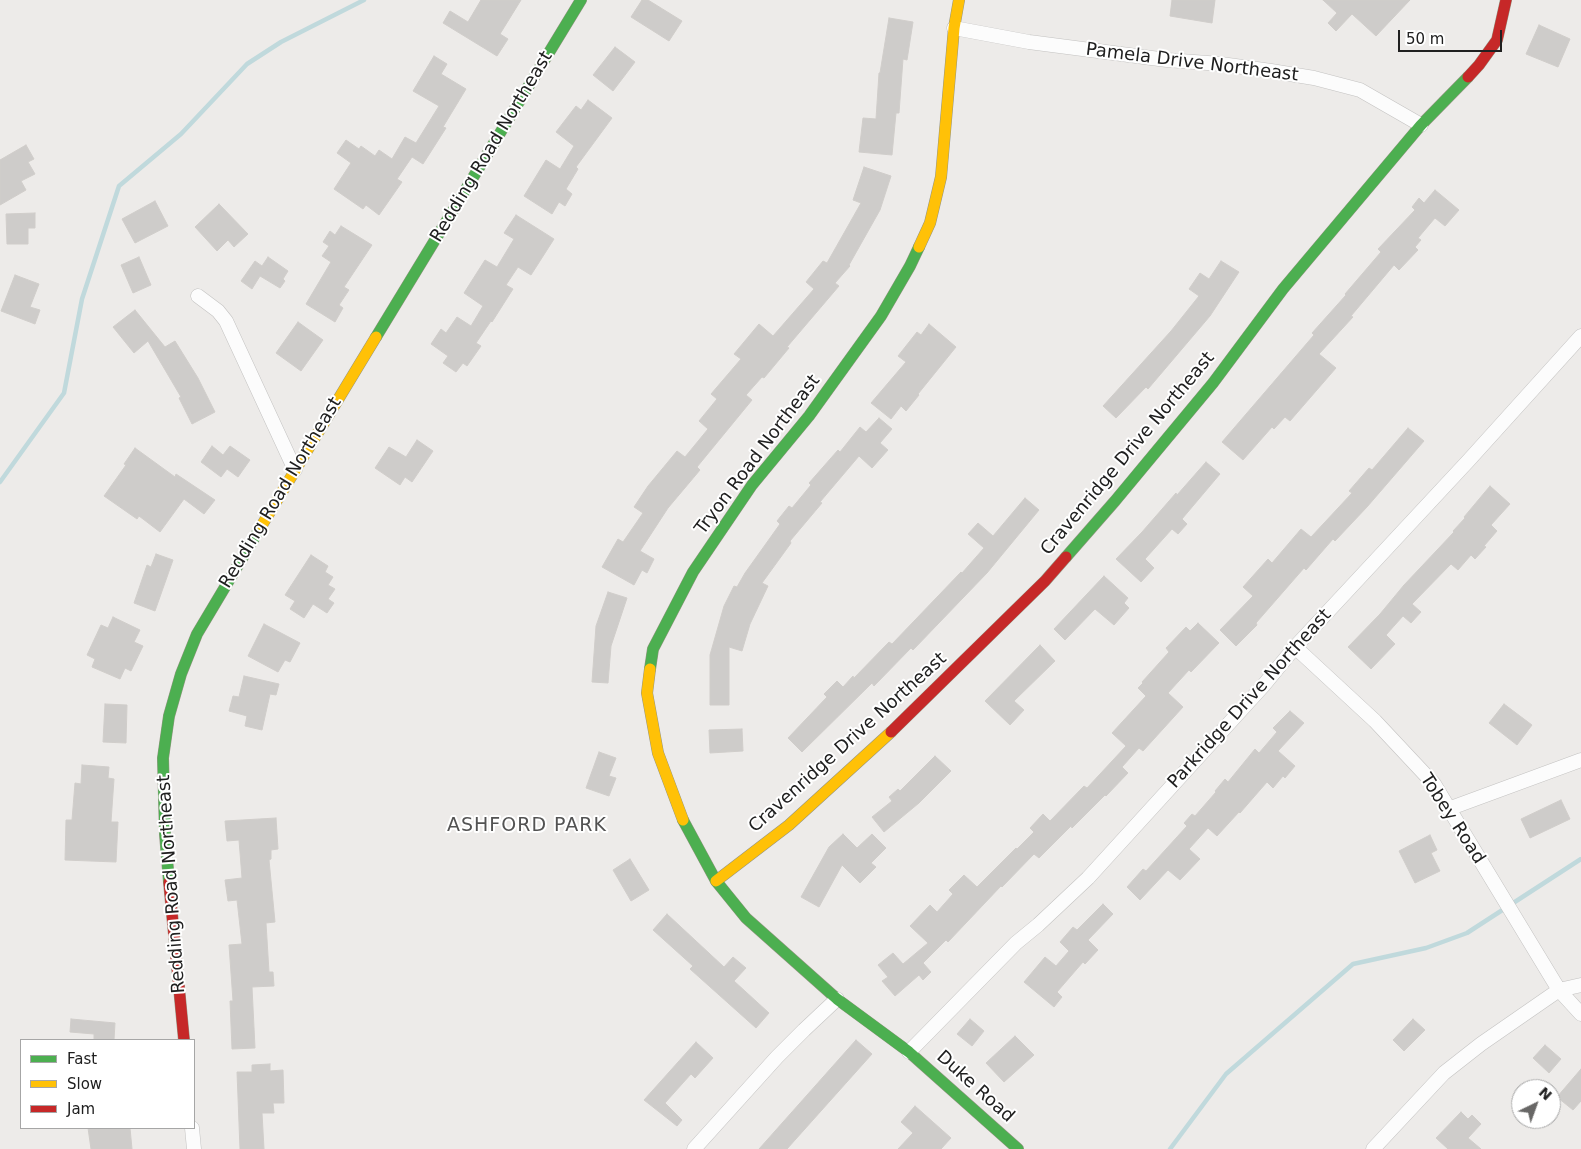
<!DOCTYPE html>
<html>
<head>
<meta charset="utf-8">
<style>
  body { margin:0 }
  #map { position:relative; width:1581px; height:1149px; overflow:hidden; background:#edebe9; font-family:"DejaVu Sans",sans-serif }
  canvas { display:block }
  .legend { position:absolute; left:20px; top:1039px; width:175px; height:90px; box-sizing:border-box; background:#fff; border:1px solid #a6a6a6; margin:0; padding:6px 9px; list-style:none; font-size:15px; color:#202020 }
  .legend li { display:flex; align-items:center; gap:10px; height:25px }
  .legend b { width:25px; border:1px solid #a6a6a6 }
  .north { position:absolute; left:1511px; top:1079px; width:50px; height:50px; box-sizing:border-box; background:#fff; border:1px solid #a6a6a6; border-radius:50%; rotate:42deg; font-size:14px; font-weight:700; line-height:20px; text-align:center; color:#202020 }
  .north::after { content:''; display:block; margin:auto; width:18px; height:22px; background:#686766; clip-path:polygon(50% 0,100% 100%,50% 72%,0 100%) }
  .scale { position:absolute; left:1398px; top:30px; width:104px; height:22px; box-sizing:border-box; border:2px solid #202020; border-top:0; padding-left:6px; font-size:15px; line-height:18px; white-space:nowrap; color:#202020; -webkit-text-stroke:4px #fff; paint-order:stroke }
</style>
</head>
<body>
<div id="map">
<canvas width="1581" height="1149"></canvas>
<ul class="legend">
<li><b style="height:6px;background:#4caf50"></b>Fast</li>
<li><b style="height:6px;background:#ffc107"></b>Slow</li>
<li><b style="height:6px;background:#c62828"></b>Jam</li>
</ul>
<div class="north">N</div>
<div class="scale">50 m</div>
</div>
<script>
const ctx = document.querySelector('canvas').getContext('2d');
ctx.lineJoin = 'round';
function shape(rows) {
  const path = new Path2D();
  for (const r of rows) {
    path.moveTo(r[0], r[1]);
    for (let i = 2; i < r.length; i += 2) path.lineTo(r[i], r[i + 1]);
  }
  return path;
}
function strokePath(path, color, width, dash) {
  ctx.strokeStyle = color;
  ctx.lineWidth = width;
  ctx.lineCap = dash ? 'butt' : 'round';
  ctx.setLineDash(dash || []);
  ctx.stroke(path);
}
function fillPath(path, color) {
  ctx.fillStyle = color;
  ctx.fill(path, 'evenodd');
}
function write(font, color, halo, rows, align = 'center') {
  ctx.font = font + ' "DejaVu Sans",sans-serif';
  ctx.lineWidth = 4;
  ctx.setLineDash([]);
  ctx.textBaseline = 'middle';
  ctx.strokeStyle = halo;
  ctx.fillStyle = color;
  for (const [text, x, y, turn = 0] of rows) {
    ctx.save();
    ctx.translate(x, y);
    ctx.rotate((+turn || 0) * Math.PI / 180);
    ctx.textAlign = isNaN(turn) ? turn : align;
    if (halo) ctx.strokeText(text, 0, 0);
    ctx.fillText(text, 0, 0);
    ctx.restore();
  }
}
strokePath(shape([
  [0,482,64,393,82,299,119,186,181,134,247,64,281,42,364,0],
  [1170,1149,1226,1074,1353,964,1426,948,1467,933,1581,859]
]), '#c0d9dc', 4.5);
const building = shape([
  [481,0,521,0,500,34,508,39,497,56,443,23,450,11,468,22,481,0],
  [642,0,648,0,682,21,669,41,631,17,642,0],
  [1172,0,1215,0,1212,23,1170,16,1172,0],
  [1323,0,1410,0,1376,36,1352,14,1336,31,1328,23,1337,13,1323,0],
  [889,18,913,22,907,60,903,59,899,113,896,113,892,155,859,152,863,118,876,119,879,73,880,73,889,18],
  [1539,25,1570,39,1558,67,1526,54,1539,25],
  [615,47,635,62,613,91,593,75,615,47],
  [434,56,447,64,441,74,466,89,443,127,446,128,423,164,412,157,397,179,402,182,379,215,366,205,363,209,334,189,351,163,337,153,346,140,359,149,361,146,375,156,379,150,392,159,405,137,416,143,439,106,413,91,434,56],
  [588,100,612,118,576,167,578,169,566,189,572,194,565,206,559,202,552,214,524,196,546,160,560,169,574,146,556,132,576,106,581,110,588,100],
  [26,145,34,159,28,162,35,174,21,181,26,190,0,205,0,160,26,145],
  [864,167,891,176,880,210,849,265,850,266,835,283,839,286,787,347,789,348,764,378,762,377,746,395,752,400,697,467,700,470,668,508,640,551,654,559,647,573,642,570,634,585,602,567,618,539,623,542,643,513,634,507,648,486,677,451,685,457,708,429,699,421,717,399,711,394,741,359,734,354,759,324,773,336,814,289,806,282,823,261,827,263,861,203,853,200,864,167],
  [1435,190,1459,210,1445,226,1435,218,1418,238,1421,240,1415,247,1418,250,1399,270,1394,265,1351,316,1353,317,1319,354,1336,368,1290,421,1285,417,1274,429,1272,427,1243,460,1222,442,1314,335,1312,333,1346,295,1345,294,1381,252,1378,249,1415,210,1412,207,1419,198,1424,203,1435,190],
  [155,201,168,226,135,243,122,219,155,201],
  [219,204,248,234,234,247,228,240,217,251,195,227,219,204],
  [35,213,35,228,28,228,28,244,7,244,6,214,35,213],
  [516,215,554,239,531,275,518,267,506,285,513,289,492,322,491,321,476,343,481,346,467,366,463,363,456,372,443,363,448,356,431,344,441,329,446,333,457,317,471,326,483,306,464,293,485,260,497,267,514,239,504,233,516,215],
  [341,226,372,245,344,287,349,290,339,305,343,308,335,322,306,304,331,262,322,256,329,246,323,242,330,231,335,235,341,226],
  [139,257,151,285,133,293,121,265,139,257],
  [268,257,288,271,283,279,285,281,280,288,260,276,252,289,241,281,255,261,262,266,268,257],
  [1221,261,1239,272,1210,316,1148,389,1146,387,1116,418,1103,406,1171,331,1199,296,1189,289,1200,273,1209,279,1221,261],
  [15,275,39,284,30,307,40,310,35,324,1,311,15,275],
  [135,310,165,347,175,341,198,378,215,412,192,424,179,398,181,397,148,341,134,353,113,327,135,310],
  [298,322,323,340,301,371,276,353,298,322],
  [929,324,956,347,918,394,919,395,906,411,901,406,891,419,871,403,906,362,898,356,917,332,921,335,929,324],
  [879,418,892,429,880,443,888,450,872,468,859,456,820,502,822,503,790,541,791,543,762,583,768,586,750,624,742,651,729,647,729,705,710,705,710,655,724,606,734,586,737,587,745,573,780,524,777,521,789,506,792,508,811,485,809,483,838,450,840,452,860,427,866,432,879,418],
  [1408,428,1424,441,1367,507,1335,541,1333,539,1306,570,1304,568,1256,623,1257,625,1236,646,1220,630,1253,596,1243,587,1268,559,1272,563,1301,529,1311,537,1352,493,1349,491,1369,468,1372,470,1408,428],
  [417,440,433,451,412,482,405,477,400,485,375,468,389,447,406,457,417,440],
  [212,446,223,455,230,446,250,460,238,477,227,469,221,477,201,462,212,446],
  [135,448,175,477,176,474,215,500,204,514,184,499,160,532,139,516,137,519,104,496,126,465,124,464,135,448],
  [1206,462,1220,474,1182,519,1187,524,1178,534,1172,529,1145,559,1154,568,1141,582,1116,559,1142,532,1176,493,1177,495,1206,462],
  [1490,486,1510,504,1491,525,1497,531,1484,546,1486,547,1475,559,1471,555,1458,570,1451,564,1412,604,1421,612,1411,623,1403,616,1386,635,1395,644,1371,669,1348,647,1380,614,1404,585,1454,532,1453,531,1465,518,1464,517,1490,486],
  [1025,498,1039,510,987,573,913,650,911,648,874,686,872,683,802,752,788,738,827,697,824,694,837,681,843,687,853,676,854,678,889,642,892,644,961,572,962,573,984,548,968,534,978,523,993,536,1025,498],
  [156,554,173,560,155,611,134,603,147,565,151,567,156,554],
  [311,555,328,566,325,572,333,577,328,585,335,589,328,599,334,603,327,613,313,604,304,618,290,609,295,601,285,595,311,555],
  [1104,576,1128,598,1124,603,1129,608,1114,625,1095,609,1065,640,1054,629,1104,576],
  [608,592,627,598,611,646,608,683,592,682,596,626,608,592],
  [113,617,140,630,134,642,143,646,131,671,125,668,120,679,92,667,95,659,87,655,101,625,108,628,113,617],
  [1198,623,1219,643,1191,672,1189,670,1168,693,1183,707,1143,751,1139,748,1122,767,1128,773,1106,796,1105,795,1072,828,1071,826,1039,858,1034,854,1002,887,1001,886,948,942,946,940,923,963,931,972,923,980,919,975,895,996,882,981,888,977,878,965,893,953,903,964,928,943,910,926,930,905,937,912,953,894,949,890,964,875,977,887,1016,848,1017,849,1034,832,1030,828,1043,814,1050,821,1084,786,1087,788,1126,746,1112,733,1146,696,1138,688,1143,683,1142,682,1169,652,1166,648,1186,627,1190,631,1198,623],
  [264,624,300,643,290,662,285,660,278,672,248,656,264,624],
  [1040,645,1055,661,1014,701,1024,710,1010,725,985,701,1040,645],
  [244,676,279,684,276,695,270,694,262,730,245,726,247,716,229,711,233,696,239,697,244,676],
  [105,704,127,705,126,743,103,742,105,704],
  [1504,704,1532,725,1517,745,1489,723,1504,704],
  [1290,711,1304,723,1278,751,1295,766,1285,778,1283,776,1273,788,1267,782,1240,813,1239,812,1217,836,1208,828,1189,849,1200,859,1180,880,1168,870,1140,900,1127,887,1143,869,1146,871,1187,826,1184,823,1192,814,1195,816,1216,792,1215,791,1225,779,1228,782,1255,749,1259,753,1277,732,1273,728,1290,711],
  [742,729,743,751,710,753,709,730,742,729],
  [599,752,616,758,609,776,616,778,609,796,586,788,599,752],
  [935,756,951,771,919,803,884,832,872,817,892,801,889,797,898,789,900,791,935,756],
  [82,765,109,767,108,778,114,779,111,822,118,822,116,862,65,860,66,820,72,820,75,783,81,784,82,765],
  [1561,800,1570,819,1530,838,1521,819,1561,800],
  [276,818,278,849,271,850,271,859,269,860,275,922,266,923,269,972,273,972,274,986,252,987,255,1048,232,1049,230,1001,233,1001,229,945,242,944,237,900,228,901,225,880,242,878,239,840,227,841,225,821,276,818],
  [843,834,857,848,872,834,886,848,871,863,876,867,860,883,842,865,819,907,801,897,829,847,843,834],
  [1430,835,1437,850,1431,853,1440,871,1415,883,1399,851,1430,835],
  [630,859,649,890,631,901,613,870,630,859],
  [1103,904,1113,914,1088,940,1098,950,1085,964,1083,962,1057,992,1062,997,1054,1007,1024,982,1045,957,1056,966,1069,951,1060,942,1073,927,1077,930,1103,904],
  [667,914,724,967,733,957,746,968,734,981,769,1013,756,1028,690,969,693,966,653,930,667,914],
  [71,1019,115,1023,114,1040,94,1040,94,1034,70,1032,71,1019],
  [970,1019,984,1031,972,1046,957,1034,970,1019],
  [1413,1019,1425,1030,1404,1051,1393,1040,1413,1019],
  [1015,1036,1034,1055,1004,1082,986,1063,1015,1036],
  [856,1040,872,1054,787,1149,759,1149,856,1040],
  [696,1042,713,1058,695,1078,691,1074,665,1103,682,1120,677,1126,644,1100,696,1042],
  [1545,1045,1561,1059,1549,1073,1533,1058,1545,1045],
  [270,1064,270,1071,283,1070,284,1103,273,1103,274,1113,262,1113,264,1149,240,1149,237,1072,252,1072,252,1065,270,1064],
  [1581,1069,1581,1101,1573,1110,1557,1097,1581,1069],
  [915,1106,951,1138,941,1149,898,1149,913,1133,901,1122,915,1106],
  [1461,1112,1468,1119,1472,1115,1481,1124,1468,1138,1481,1149,1448,1149,1436,1138,1461,1112],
  [88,1128,130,1128,132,1149,91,1149,88,1128]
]);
fillPath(building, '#ceccca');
strokePath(building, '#d0cdca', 1);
const street = shape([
  [954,28,1029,42,1167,60,1221,64,1271,71,1314,78,1360,90,1421,125],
  [198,296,218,311,226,321,295,470],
  [1295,647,1375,721,1434,784,1559,990,1581,1014],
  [1448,809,1581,760],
  [909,1052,1016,943,1038,925,1088,878,1263,686,1295,647,1469,460,1581,336],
  [192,1128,194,1149],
  [694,1149,777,1057,804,1030,837,999],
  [1373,1149,1444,1073,1481,1044,1559,990,1581,985]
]);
const fast = shape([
  [376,337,581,0],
  [1066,557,1115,501,1213,383,1283,289,1421,125,1468,77],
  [650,669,653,649,693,572,752,485,809,416,881,316,910,266,919,247],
  [683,820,716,881,746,918,837,999,909,1052,1018,1149],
  [169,882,165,834,163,758,169,716,181,674,197,634,262,525]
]);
const slow = shape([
  [919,247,930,223,941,177,954,28,959,0],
  [262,525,376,337],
  [650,669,647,693,658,753,683,820],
  [716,881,789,825,891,732]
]);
const jam = shape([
  [1468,77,1479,65,1497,40,1506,0],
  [891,732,1045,581,1066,557],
  [169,882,184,1040]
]);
strokePath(street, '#c3c2c1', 15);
strokePath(fast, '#959583', 12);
strokePath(slow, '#959583', 12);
strokePath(jam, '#959583', 12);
strokePath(street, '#fcfcfc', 14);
strokePath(fast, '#4caf50', 11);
strokePath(slow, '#ffc107', 11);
strokePath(jam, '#c62828', 11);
write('18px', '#202020', '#fff', [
  ["Pamela Drive Northeast",1192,63,7],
  ["Redding Road Northeast",492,147,-59],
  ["Cravenridge Drive Northeast",1128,454,-50],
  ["Tryon Road Northeast",758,455,-53],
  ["Redding Road Northeast",281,493,-59],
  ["Parkridge Drive Northeast",1250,699,-48],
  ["Cravenridge Drive Northeast",848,743,-42],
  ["Tobey Road",1452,819,57],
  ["Redding Road Northeast",172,884,-94],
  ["Duke Road",975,1087,42]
]);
ctx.letterSpacing = '1px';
write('19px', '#535353', '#fff', [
  ["ASHFORD PARK",527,826]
]);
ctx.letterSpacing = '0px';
</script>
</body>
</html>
